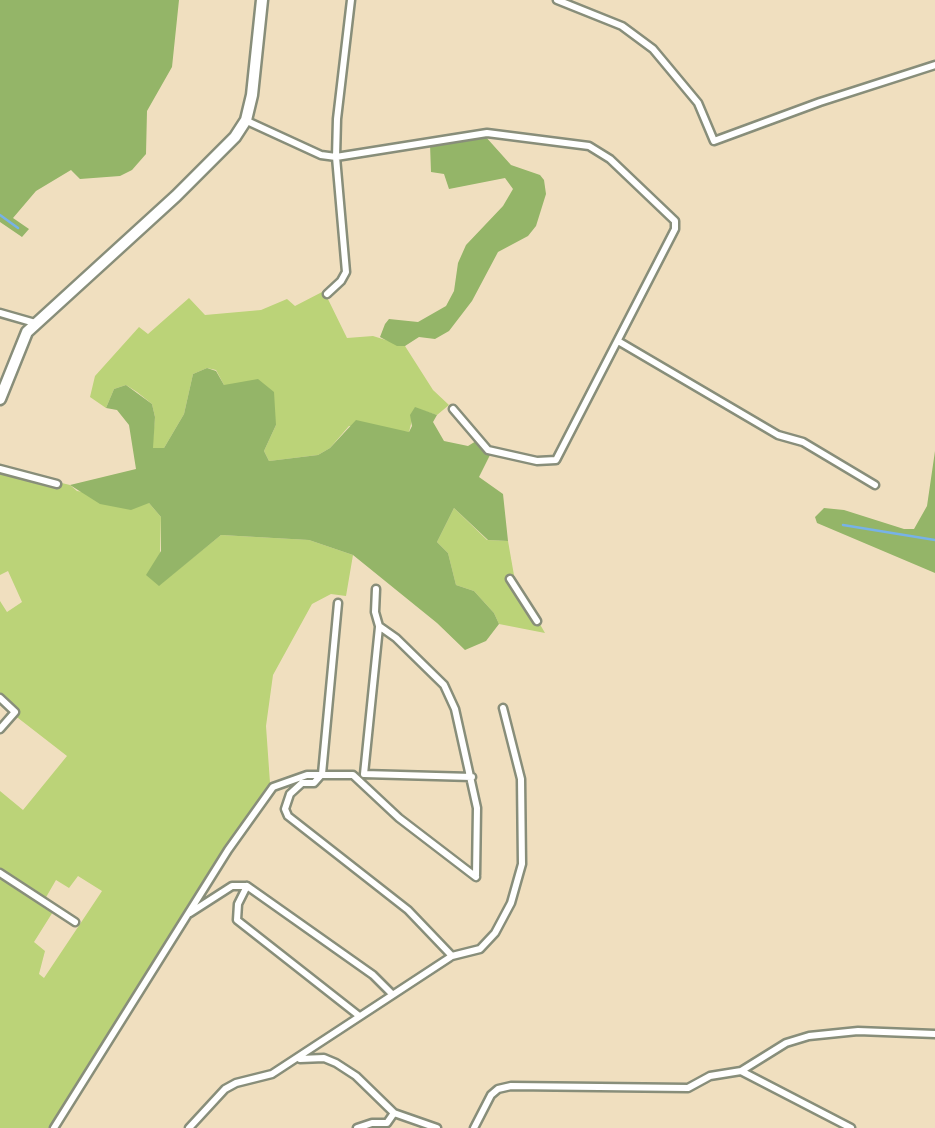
<!DOCTYPE html>
<html>
<head>
<meta charset="utf-8">
<style>
  body { margin:0 }
  canvas { display:block; background:#f0dfbf }
</style>
</head>
<body>
<canvas width="935" height="1128"></canvas>
<script>
const ctx = document.querySelector('canvas').getContext('2d');
ctx.lineJoin = 'round';
function fillPath(path, color) {
  ctx.fillStyle = color;
  ctx.fill(path, 'evenodd');
}
function shape(rows) {
  const path = new Path2D();
  for (const r of rows) {
    path.moveTo(r[0], r[1]);
    for (let i = 2; i < r.length; i += 2) path.lineTo(r[i], r[i + 1]);
  }
  return path;
}
function strokePath(path, color, width, dash) {
  ctx.strokeStyle = color;
  ctx.lineWidth = width;
  ctx.lineCap = dash ? 'butt' : 'round';
  ctx.setLineDash(dash || []);
  ctx.stroke(path);
}
fillPath(shape([
  [324,291,347,338,373,336,405,346,433,390,449,405,437,415,415,408,409,432,349,426,330,448,318,455,269,461,264,451,276,425,224,385,216,370,207,368,193,374,184,414,164,448,152,449,155,417,152,404,137,392,126,385,114,389,106,408,90,397,95,376,139,327,148,334,189,298,205,315,261,310,287,299,295,306],
  [0,468,70,485,77,491,149,503,161,517,159,585,221,535,309,540,353,555,346,596,331,594,312,604,273,675,266,726,270,783,52,1128,0,1128,0,791,23,810,67,756,0,704,0,601,7,612,22,602,8,571,0,575],
  [78,876,102,891,44,978,39,974,45,951,34,942,56,907,45,899,56,880,69,888],
  [454,508,487,540,508,541,515,581,545,633,499,624,494,613,474,591,456,585,448,553,437,542]
]), '#bbd378');
fillPath(shape([
  [0,0,179,0,172,67,147,111,146,154,132,170,120,176,80,179,71,170,36,191,13,218,29,229,22,237,0,222],
  [485,136,511,165,540,175,544,180,546,194,536,226,528,236,498,252,472,301,449,331,435,339,419,337,405,346,397,346,380,337,385,324,389,319,418,322,446,306,454,291,458,263,466,245,503,206,513,189,505,178,449,189,444,174,431,172,430,144],
  [207,368,216,371,224,385,258,379,274,392,276,425,264,451,269,461,318,455,330,448,356,420,409,432,412,426,410,415,415,407,437,415,433,422,444,441,468,446,481,438,492,451,479,477,503,494,508,541,488,540,454,508,437,542,448,553,456,585,474,591,494,613,499,624,486,641,465,650,437,623,353,555,309,540,221,535,159,586,146,575,161,551,161,517,149,503,131,510,100,504,70,485,136,469,129,425,117,410,106,408,114,389,126,385,152,404,155,417,153,448,164,448,184,414,193,374],
  [935,451,935,573,817,523,815,517,824,508,844,510,904,529,914,529,927,506]
]), '#94b568');
strokePath(shape([
  [0,215,18,228],
  [843,525,935,540]
]), '#77b2e8', 2.5);
const street = shape([
  [557,0,622,26,653,49,698,103,714,141,820,102,935,65],
  [247,121,321,155,336,157,487,133,589,146,610,159,675,221,675,229,556,460,537,461,488,450,453,409],
  [327,294,341,281,346,272,336,157,337,119,351,0],
  [0,313,35,323],
  [618,341,778,435,803,442,875,485],
  [0,469,57,484],
  [510,579,537,621],
  [376,589,375,612,379,626,396,638,444,685,455,709,477,808,476,875],
  [338,603,322,774,314,783,302,783,290,794,285,809,288,816,408,910,452,956],
  [0,698,15,712,0,729],
  [364,774,379,627],
  [364,774,472,777],
  [0,873,75,922],
  [247,886,238,904,237,920,358,1015],
  [190,913,232,886,247,886,373,975,391,993],
  [300,1059,324,1058,336,1063,356,1076,394,1113,437,1128],
  [741,1071,851,1128],
  [54,1128,228,850,273,787,307,775,353,775,399,818,476,877],
  [189,1128,225,1089,236,1083,272,1074,452,956,480,949,495,933,511,903,522,864,521,779,503,708],
  [357,1128,372,1123,387,1123,394,1113],
  [474,1128,491,1095,498,1089,511,1086,688,1088,710,1076,741,1071,786,1043,809,1036,858,1031,935,1034]
]);
const secondary = shape([
  [0,399,27,332,176,196,235,137,246,120,252,95,262,0]
]);
strokePath(street, '#888e7a', 11);
strokePath(secondary, '#888e7a', 15);
strokePath(street, '#fff', 6);
strokePath(secondary, '#fff', 10);
</script>
</body>
</html>
